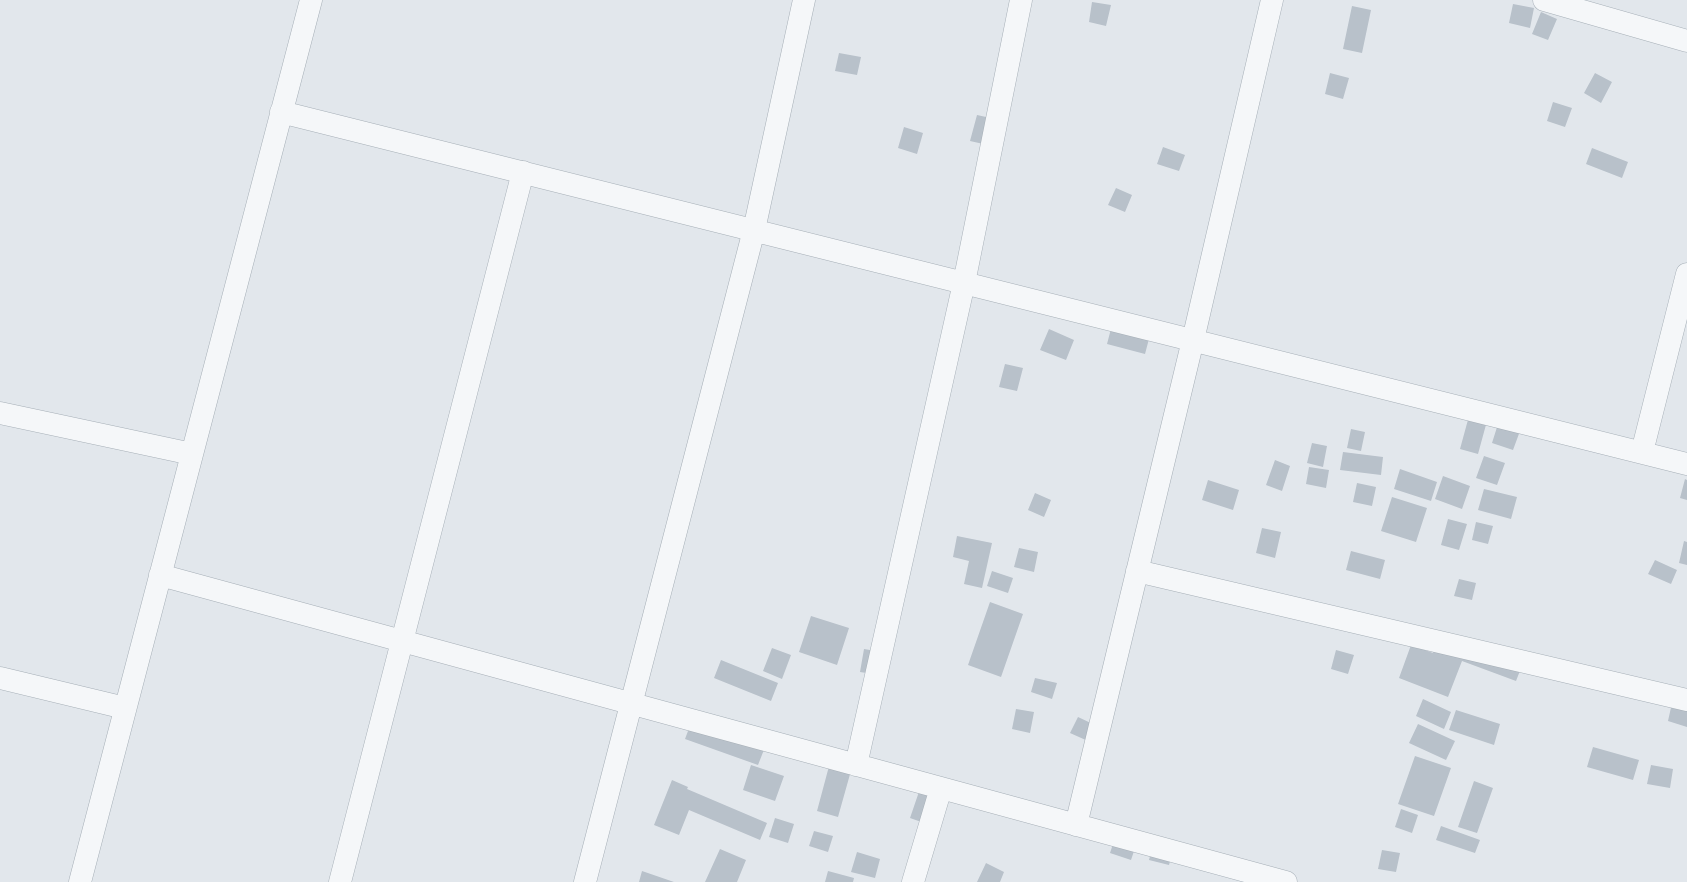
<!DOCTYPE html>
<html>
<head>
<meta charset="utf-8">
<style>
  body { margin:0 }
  canvas { display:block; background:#e2e7ec }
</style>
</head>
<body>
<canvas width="1687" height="882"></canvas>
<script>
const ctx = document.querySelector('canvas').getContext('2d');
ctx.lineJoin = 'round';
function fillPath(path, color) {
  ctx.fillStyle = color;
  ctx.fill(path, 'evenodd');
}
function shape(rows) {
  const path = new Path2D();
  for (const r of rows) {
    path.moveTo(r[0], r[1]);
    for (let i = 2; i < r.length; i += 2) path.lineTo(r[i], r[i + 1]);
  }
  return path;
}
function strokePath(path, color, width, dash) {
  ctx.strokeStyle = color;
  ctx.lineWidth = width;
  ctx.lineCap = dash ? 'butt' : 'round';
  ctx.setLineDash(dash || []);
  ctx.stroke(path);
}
fillPath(shape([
  [1092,2,1111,5,1106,26,1089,22],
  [1513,4,1534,8,1530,28,1509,23],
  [1352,6,1371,10,1362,53,1343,49],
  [1541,12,1557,19,1548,40,1532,34],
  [839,53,861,57,857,75,835,71],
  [1330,73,1349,78,1343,99,1325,94],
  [1595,73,1612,82,1601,103,1584,93],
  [1553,102,1572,108,1565,127,1547,121],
  [977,115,995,119,988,145,970,141],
  [904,127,923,133,917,154,898,148],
  [1163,147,1185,155,1179,171,1157,164],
  [1592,148,1628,162,1622,178,1586,164],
  [1116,188,1132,195,1125,212,1108,205],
  [1112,325,1150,335,1145,354,1107,344],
  [1049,329,1074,340,1066,360,1040,350],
  [1005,364,1023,368,1017,391,999,387],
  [1469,416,1487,421,1478,454,1460,449],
  [1498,424,1520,431,1513,450,1492,443],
  [1351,429,1365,432,1361,451,1347,448],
  [1312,443,1327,446,1323,467,1307,463],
  [1343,452,1383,457,1381,475,1340,470],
  [1484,456,1505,463,1497,485,1476,478],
  [1275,460,1290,466,1282,491,1266,485],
  [1309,467,1329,470,1326,488,1306,484],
  [1400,469,1437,482,1431,501,1394,489],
  [1443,476,1470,486,1462,509,1435,499],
  [1685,479,1687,480,1687,500,1680,498],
  [1208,480,1239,490,1233,510,1202,500],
  [1357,483,1376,487,1372,506,1353,502],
  [1484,489,1517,497,1511,519,1478,510],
  [1035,493,1051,500,1044,517,1028,510],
  [1392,497,1427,508,1416,542,1381,531],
  [1448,519,1467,524,1459,550,1441,545],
  [1476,522,1493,526,1488,544,1472,540],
  [1262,528,1281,532,1275,558,1256,553],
  [957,536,992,543,982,588,964,584,969,561,953,557],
  [1684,541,1687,542,1687,565,1679,563],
  [1019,548,1038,552,1034,572,1014,567],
  [1351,551,1385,560,1380,579,1346,570],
  [1655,560,1677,570,1671,584,1648,574],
  [992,571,1013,578,1008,593,987,586],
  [1459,579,1476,583,1472,600,1454,596],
  [990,602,1023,614,1001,677,968,665],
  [811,616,849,628,837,665,799,652],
  [1441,632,1523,663,1516,681,1462,661,1448,697,1399,678,1411,645,1433,653],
  [772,648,791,655,782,679,763,671],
  [864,649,882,652,879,675,860,672],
  [1336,650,1354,655,1348,674,1331,669],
  [721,660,778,683,771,701,714,678],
  [1035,678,1057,683,1052,699,1031,692],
  [1423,699,1451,712,1444,729,1416,716],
  [1672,703,1687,708,1687,727,1668,721],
  [1016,709,1034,712,1030,733,1012,729],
  [1456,710,1500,724,1494,745,1449,730],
  [694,715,767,742,758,765,685,739],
  [1078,717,1095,725,1088,741,1070,733],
  [1418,724,1455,741,1446,760,1409,743],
  [1593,747,1639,760,1633,780,1587,767],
  [832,755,854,760,838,817,817,811],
  [1415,756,1451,768,1434,816,1398,804],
  [751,765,784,776,775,801,743,790],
  [1651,765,1673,769,1670,788,1647,784],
  [672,780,688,787,687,789,767,823,760,840,689,810,679,835,654,825],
  [923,780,941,785,927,824,910,818],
  [1474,781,1493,788,1477,833,1458,827],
  [1401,809,1418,815,1412,833,1395,827],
  [775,818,794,824,788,843,769,837],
  [1441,826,1480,840,1475,853,1436,840],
  [814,831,833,836,828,852,809,846],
  [1116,835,1137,842,1131,860,1110,853],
  [1155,838,1175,843,1169,865,1149,860],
  [720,849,746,860,737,882,705,882],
  [1382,850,1400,853,1396,872,1378,869],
  [857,852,880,859,875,878,851,872],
  [986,863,1004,872,1000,882,977,882],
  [642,871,674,882,639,882],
  [828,871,854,878,853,882,825,882]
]), '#b8c1ca');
const street = shape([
  [1544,0,1687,41],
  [281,112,1687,464],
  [0,413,192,454],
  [1642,452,1687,274],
  [1137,571,1687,700],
  [160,575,1286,882],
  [0,678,125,708],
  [856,765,964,283,1021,0],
  [1076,825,1193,340,1272,0],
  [80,882,311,0],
  [340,882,523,172],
  [585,882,754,230,804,0],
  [913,882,941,788]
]);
strokePath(street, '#a6afb7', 23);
strokePath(street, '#f5f7f9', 22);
</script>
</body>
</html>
